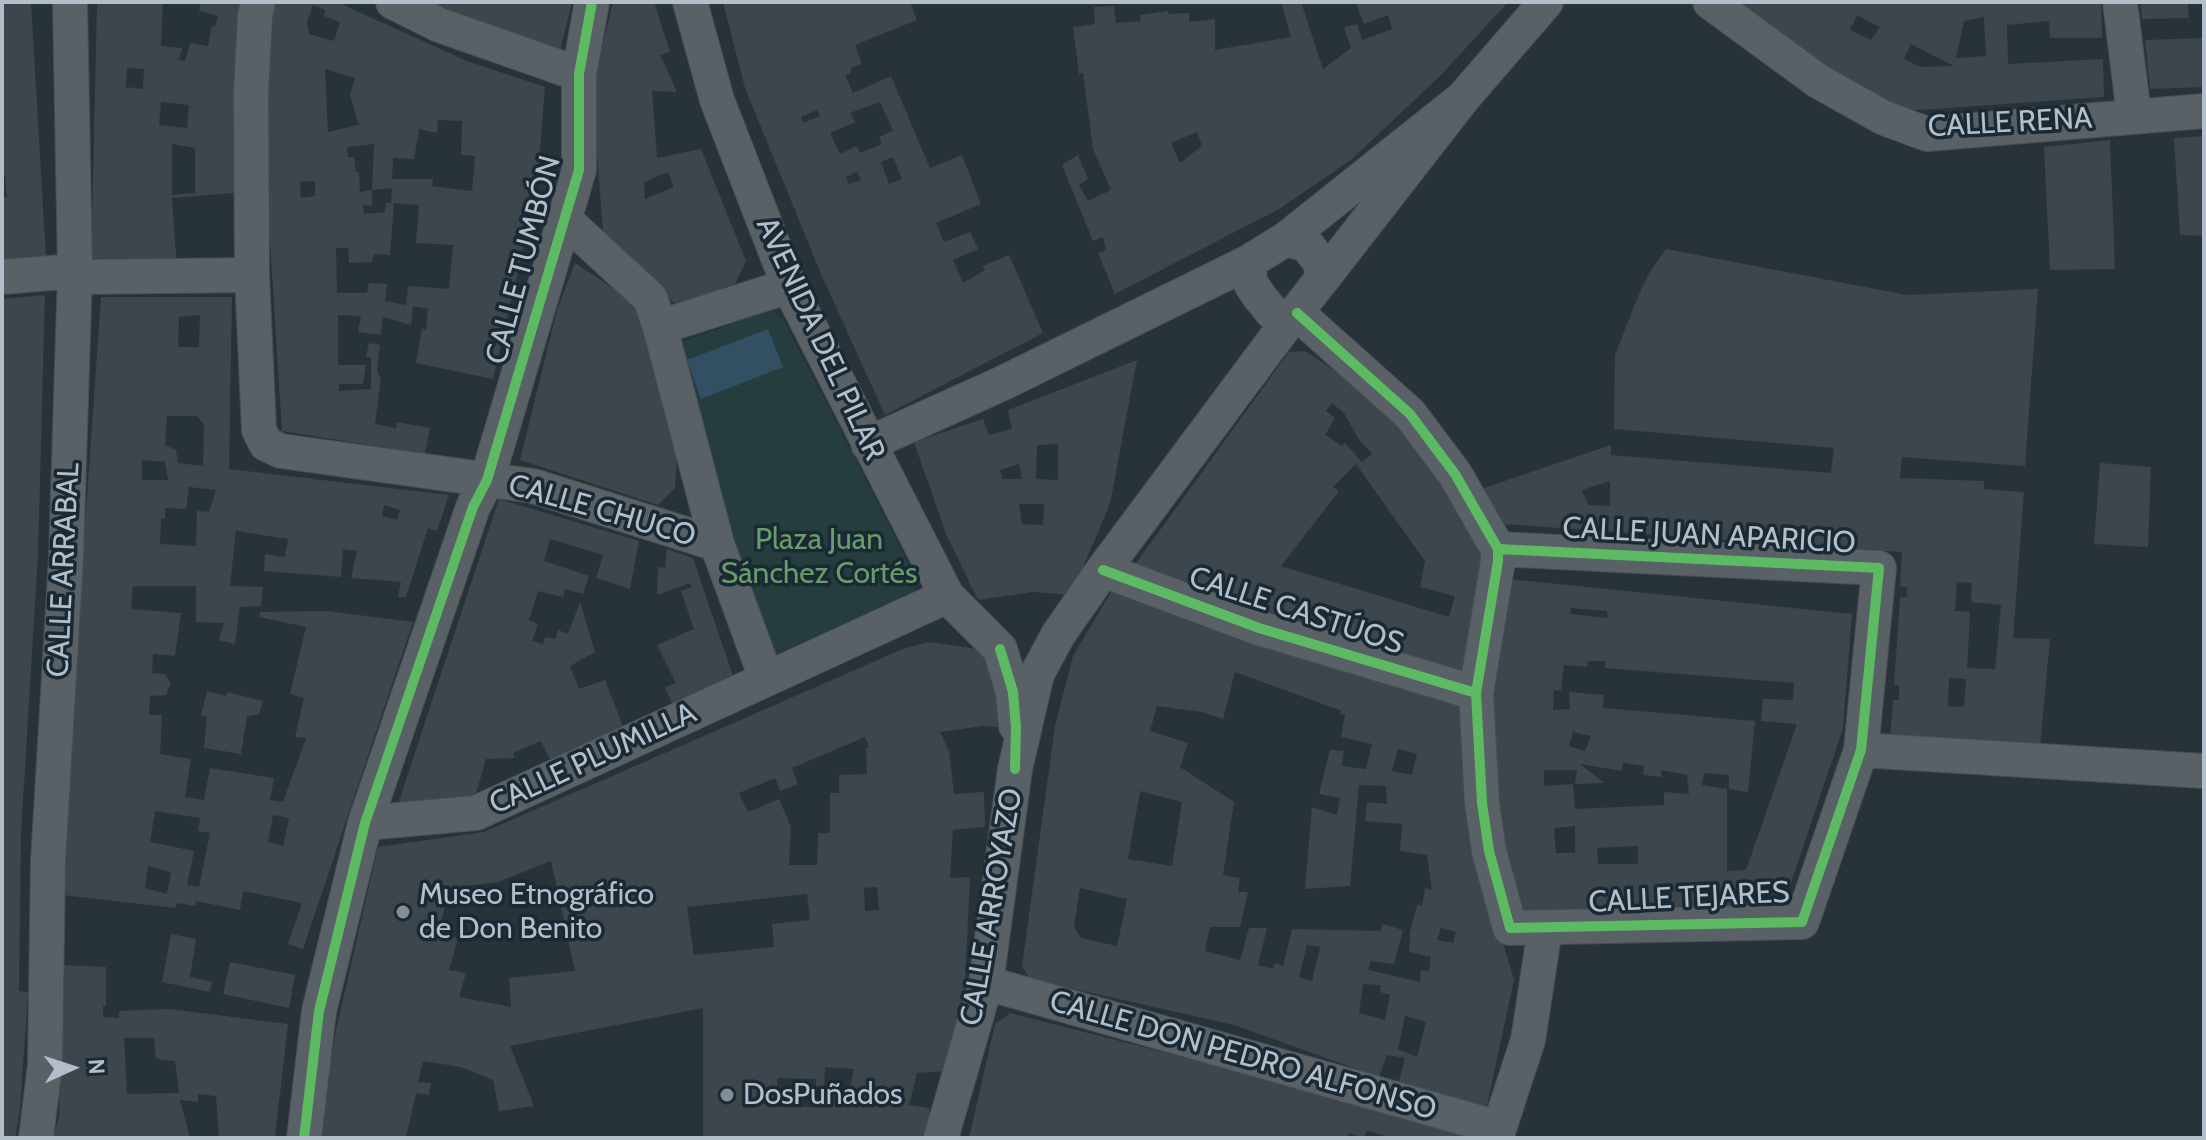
<!DOCTYPE html>
<html>
<head>
<meta charset="utf-8">
<style>
  body { margin:0 }
  #map { position:relative; width:2206px; height:1140px; overflow:hidden; background:#283239; font-family:Cabin,sans-serif }
  canvas { display:block }
  .frame { position:absolute; inset:0; border:4px solid #b2bfca; pointer-events:none }
  .north { position:absolute; left:32px; top:1028px; width:80px; height:80px; -webkit-text-stroke:6px #1b2934; paint-order:stroke; rotate:87deg; font-size:22px; font-weight:700; line-height:32px; text-align:center; color:#b2bfca }
  .north::after { content:''; display:block; margin:auto; width:28px; height:36px; background:#b2bfca; clip-path:polygon(50% 0,100% 100%,50% 72%,0 100%) }
</style>
</head>
<body>
<div id="map">
<canvas width="2206" height="1140"></canvas>
<div class="frame"></div>
<div class="north">N</div>
</div>
<script>
const ctx = document.querySelector('canvas').getContext('2d');
ctx.lineJoin = 'round';
function fillPath(path, color) {
  ctx.fillStyle = color;
  ctx.fill(path, 'evenodd');
}
function shape(rows) {
  const path = new Path2D();
  for (const r of rows) {
    path.moveTo(r[0], r[1]);
    for (let i = 2; i < r.length; i += 2) path.lineTo(r[i], r[i + 1]);
  }
  return path;
}
function strokePath(path, color, width, dash) {
  ctx.strokeStyle = color;
  ctx.lineWidth = width;
  ctx.lineCap = dash ? 'butt' : 'round';
  ctx.setLineDash(dash || []);
  ctx.stroke(path);
}
function write(font, color, halo, rows, align = 'center') {
  ctx.font = font + ' Cabin,sans-serif';
  ctx.lineWidth = 7;
  ctx.setLineDash([]);
  ctx.textBaseline = 'middle';
  ctx.strokeStyle = halo;
  ctx.fillStyle = color;
  for (const [text, x, y, turn = 0] of rows) {
    ctx.save();
    ctx.translate(x, y);
    ctx.rotate((+turn || 0) * Math.PI / 180);
    ctx.textAlign = isNaN(turn) ? turn : align;
    if (halo) ctx.strokeText(text, 0, 0);
    ctx.fillText(text, 0, 0);
    ctx.restore();
  }
}
fillPath(shape([
  [771,310,784,321,915,576,915,596,790,656,768,653,677,364,678,343]
]), '#253e3d');
fillPath(shape([
  [768,329,783,367,701,399,687,360]
]), '#334f64');
fillPath(shape([
  [2,2,31,2,46,258,2,261,2,197,7,197,5,176,2,176],
  [97,2,163,2,161,46,182,48,179,60,185,61,190,43,208,46,212,26,215,27,218,16,199,11,201,2,242,2,237,30,234,193,172,198,177,268,91,268],
  [127,68,144,69,143,89,126,87],
  [161,102,189,105,187,128,159,125],
  [172,144,195,148,195,193,172,195],
  [270,2,337,2,467,61,545,87,537,189,493,379,416,363,422,328,426,330,428,309,413,306,411,325,383,317,381,335,358,332,361,316,338,315,338,365,366,365,363,384,339,384,339,391,371,389,371,358,366,357,369,343,380,345,377,371,381,379,375,424,396,428,397,422,430,428,425,454,282,431,265,164,269,164,268,139,264,139],
  [313,5,325,10,324,16,340,22,334,41,309,34,307,22],
  [325,69,355,78,350,95,358,123,362,124,328,132],
  [438,120,462,121,461,155,475,156,472,191,432,186,433,179,392,179,393,158,414,159,419,129,437,133],
  [374,144,372,190,392,188,391,203,386,203,385,212,364,214,363,205,372,206,372,190,360,192,359,172,356,172,354,157,348,157,347,147],
  [315,181,315,196,301,198,300,182],
  [394,203,419,205,416,243,453,245,449,289,408,286,406,305,385,301,387,284,369,283,367,293,337,293,336,248,348,248,349,263,372,262,374,254,390,255],
  [423,2,572,2,560,51],
  [613,2,654,2,670,52,660,55,677,92,652,91,657,158,701,149,746,261,735,284,678,306,604,244,592,89],
  [668,172,674,187,645,199,644,182],
  [723,2,910,2,917,20,855,45,862,64,851,68,851,73,845,75,853,93,891,76,930,168,962,155,981,204,936,223,944,242,970,232,978,249,953,260,963,283,985,270,983,266,1009,255,1043,333,885,415,821,274,745,88],
  [880,102,893,131,879,137,882,144,860,153,857,146,840,154,830,133,855,122,850,113],
  [817,110,820,116,803,123,801,117],
  [893,157,902,179,889,184,881,162],
  [857,172,861,180,849,184,846,177],
  [1281,2,1301,2,1323,69,1351,48,1344,27,1357,24,1362,40,1392,29,1388,15,1364,24,1355,2,1508,2,1442,74,1351,160,1279,209,1115,294,1098,253,1106,250,1103,237,1093,241,1062,165,1078,155,1088,179,1079,185,1088,201,1111,190,1093,149,1083,73,1079,74,1073,27,1095,24,1094,7,1114,6,1116,23,1141,21,1140,15,1168,11,1168,14,1189,13,1189,22,1215,19,1215,50,1291,37],
  [1197,132,1202,146,1180,163,1171,143],
  [1732,2,1804,2,1807,4,1809,2,2101,2,2102,38,2050,38,2049,21,2007,25,2008,64,2103,59,2104,97,1905,111,1804,53],
  [1857,15,1880,27,1871,40,1850,30],
  [1984,17,1986,56,1956,58,1964,21],
  [1911,44,1954,66,1921,67,1904,59],
  [2140,2,2188,2,2189,18,2142,19],
  [2204,38,2204,87,2150,89,2145,40],
  [2204,136,2204,236,2180,235,2174,138],
  [2110,140,2115,269,2050,270,2044,147],
  [1666,249,1907,295,2038,289,2025,466,1902,457,1900,478,1984,481,1984,489,2024,492,2013,638,2050,639,2040,747,1890,739,1893,700,1899,700,1899,685,1894,685,1900,597,1907,597,1907,587,1900,587,1902,552,1502,524,1484,488,1611,445,1611,455,1831,473,1834,448,1614,429,1615,355,1637,299,1649,273],
  [1610,481,1610,506,1588,505,1582,490],
  [1957,582,1972,583,1971,602,2001,605,1995,669,1967,668,1970,612,1955,611],
  [1949,678,1966,679,1964,707,1948,706],
  [575,263,635,303,646,326,677,456,675,488,658,505,520,460,557,310],
  [45,295,38,554,21,834,19,991,28,992,20,1110,15,1138,2,1138,2,299],
  [101,297,232,297,229,469,449,495,437,531,428,528,406,597,398,597,401,582,351,578,357,551,343,549,341,577,264,571,265,554,285,557,288,539,236,531,230,586,263,587,261,606,240,607,235,644,219,640,224,623,196,622,196,586,133,586,131,609,181,613,175,656,153,654,152,673,165,674,171,683,166,695,150,696,149,715,162,715,160,754,191,759,185,797,204,800,210,768,274,778,270,800,283,802,306,738,295,737,304,698,290,694,306,627,259,617,260,612,327,611,413,622,303,949,288,944,302,903,243,891,240,910,196,901,195,906,177,903,175,908,62,895,63,843],
  [200,315,199,347,178,347,179,317],
  [167,416,197,416,204,425,203,466,178,463,176,450,165,445],
  [142,460,165,462,168,480,142,480],
  [189,487,216,490,209,512,197,511,196,546,160,544,161,518,165,519,165,508,186,509],
  [384,505,400,510,397,520,382,516],
  [155,811,200,818,198,831,210,833,199,887,187,885,194,851,150,842],
  [273,815,289,818,283,846,268,842],
  [148,866,171,872,167,894,145,888],
  [1305,351,1385,404,1434,465,1489,557,1461,680,1264,621,1134,566,1289,352],
  [1332,403,1344,413,1358,438,1372,454,1362,462,1345,443,1342,446,1325,435,1335,418,1326,411],
  [1356,464,1425,561,1420,587,1455,596,1449,617,1281,566,1339,491,1333,487],
  [1137,360,1110,504,1071,595,1033,592,978,600,946,534,914,442,983,419,989,435,1012,429,1008,410],
  [1058,444,1058,480,1036,479,1037,445],
  [1019,464,1022,479,1003,479,1000,470],
  [1019,504,1044,504,1043,525,1022,524],
  [2100,463,2151,467,2148,547,2094,544],
  [499,499,639,541,630,589,596,578,603,555,550,539,544,561,589,576,583,594,565,589,563,597,538,591,529,620,538,624,532,641,543,644,545,637,555,639,558,630,568,634,580,602,595,652,570,666,579,689,605,680,624,729,551,762,541,741,513,753,515,758,486,759,475,797,397,807],
  [667,549,693,558,734,679,674,707,665,687,676,683,657,645,694,629,681,591,692,587,690,583,658,595,657,592,658,567,665,568],
  [1509,579,1852,614,1843,728,1781,913,1515,915,1494,811,1492,684],
  [1571,608,1607,611,1608,618,1570,614],
  [1588,661,1605,661,1605,668,1794,683,1793,700,1763,699,1761,721,1797,724,1746,870,1727,871,1727,789,1702,785,1704,773,1729,775,1729,789,1748,792,1755,721,1603,708,1604,695,1569,692,1570,709,1553,710,1554,690,1561,691,1564,665,1587,667],
  [1573,732,1591,736,1585,751,1569,746],
  [1623,763,1644,766,1643,775,1661,777,1662,770,1687,775,1689,794,1664,792,1664,805,1575,809,1573,784,1544,786,1544,770,1577,770,1575,784,1604,783,1580,764,1622,771],
  [1575,826,1575,853,1556,853,1554,828],
  [1638,846,1638,864,1598,864,1597,848],
  [1116,584,1459,703,1469,828,1514,980,1486,1110,1399,1082,1405,1058,1387,1055,1379,1077,1234,1025,1030,979,1022,966,1055,726,1073,656],
  [1235,672,1342,711,1340,715,1345,714,1341,737,1372,744,1366,769,1342,766,1344,751,1330,750,1319,794,1340,798,1337,815,1312,807,1305,889,1350,886,1359,785,1386,786,1387,804,1367,802,1365,821,1402,824,1400,851,1427,855,1432,890,1425,888,1422,906,1417,905,1410,932,1409,952,1431,957,1429,971,1421,970,1420,982,1368,970,1371,961,1394,964,1403,930,1383,924,1380,931,1292,929,1283,966,1275,963,1273,969,1258,965,1267,928,1249,928,1240,960,1205,951,1210,927,1240,927,1248,892,1238,892,1240,878,1223,875,1234,802,1180,767,1188,743,1150,731,1157,706,1202,712,1223,719],
  [1398,749,1417,754,1412,775,1392,771],
  [1140,791,1182,802,1172,866,1128,859],
  [1080,888,1127,899,1117,946,1081,938,1074,927],
  [1441,928,1456,932,1453,943,1437,940],
  [1307,945,1320,947,1312,981,1299,977],
  [1363,984,1381,985,1380,992,1390,995,1385,1020,1359,1013],
  [1405,1016,1426,1022,1417,1057,1398,1049],
  [929,642,984,650,1013,728,983,726,940,732,949,751,954,794,984,792,985,827,953,830,950,878,970,877,965,984,946,1071,917,1073,909,1105,929,1108,931,1138,703,1138,703,1008,510,1046,534,1106,499,1111,493,1080,461,1067,423,1061,418,1082,431,1083,429,1095,416,1093,406,1138,318,1138,336,1030,378,847,484,832,905,648],
  [865,737,869,747,866,748,867,774,839,775,839,793,830,793,830,833,818,833,817,865,789,865,791,827,779,799,748,812,739,793,775,778,780,791,798,784,792,768],
  [551,861,575,971,509,978,511,1007,459,997,466,973,449,970,458,938,438,935,449,888,498,882],
  [877,887,879,910,865,911,864,888],
  [807,894,810,920,772,924,774,947,694,955,687,907],
  [825,1067,854,1069,848,1099,824,1091],
  [777,1078,816,1079,815,1107,778,1107],
  [207,691,226,696,227,692,263,701,259,714,247,716,241,754,204,748,207,716,201,716],
  [171,934,196,939,190,977,212,982,210,992,162,982],
  [230,962,295,975,289,1008,223,994],
  [61,965,106,967,106,1006,103,1006,103,1017,119,1018,119,1011,169,1009,288,1024,275,1138,219,1138,216,1096,198,1094,198,1102,180,1100,190,1138,53,1138,59,1117],
  [124,1038,154,1038,156,1059,175,1061,179,1093,127,1094],
  [1010,1013,1304,1088,1476,1138,1391,1138,1367,1130,1364,1138,1349,1133,1347,1138,969,1138,995,1024]
]), '#3d464c');
const street = shape([
  [258,2,255,16,251,93,252,275,259,430,266,444,281,451,533,486,717,544],
  [393,2,439,25,579,74],
  [690,2,717,100,789,286,947,596,1000,649,1013,692,1016,726],
  [1710,2,1818,81,1884,118,1927,134,2204,111],
  [2120,2,2134,115],
  [565,220,650,298,660,327],
  [1286,239,1307,245,1320,262,1323,278,1287,323,1272,312,1259,296,1251,284,1247,263,1286,239,1463,98],
  [2,277,75,271,85,277,252,275],
  [1323,278,1463,98,1546,2],
  [1297,313,1410,414,1455,474,1498,549,1498,561,1476,693,1482,803,1489,851,1510,928,1802,922,1861,750,1879,568,1498,549],
  [868,444,1003,383,1247,263],
  [1103,570,1259,628,1476,693],
  [766,678,717,544,660,327,789,286],
  [1861,750,2204,771],
  [365,823,476,813,947,596],
  [986,983,1499,1128],
  [36,1138,45,1065,48,862,66,558,75,271,70,2],
  [304,1138,319,1011,365,823,473,507,487,480,579,170,579,74,592,2],
  [941,1138,986,983,1015,769,1037,674,1058,635,1103,570,1287,323],
  [1496,1138,1528,1040,1545,929]
]);
strokePath(street, '#474e53', 36);
strokePath(street, '#596066', 34);
strokePath(shape([
  [1297,313,1410,414,1455,474,1498,549,1498,561,1476,693,1482,803,1489,851,1510,928,1802,922,1861,750,1879,568,1498,549],
  [1103,570,1259,628,1476,693],
  [1000,649,1013,692,1016,727,1015,769],
  [304,1138,319,1011,365,823,473,507,487,480,579,170,579,74,592,2]
]), '#5cba63', 10);
for (const [x, y, r, color] of [
  [403,912,8,"#828e97"],
  [727,1095,8,"#828e97"]
]) {
  const dot = new Path2D();
  dot.arc(x, y, r, 0, 2 * Math.PI);
  ctx.fillStyle = color;
  ctx.fill(dot);
  strokePath(dot, '#1b2934', 3);
}
write('30px', '#b2bfca', '#1b2934', [
  ["CALLE RENA",2010,123,-3],
  ["CALLE TUMBÓN",524,260,-75],
  ["AVENIDA DEL PILAR",820,339,65],
  ["CALLE CHUCO",602,511,16],
  ["CALLE JUAN APARICIO",1709,536,3],
  ["CALLE ARRABAL",64,570,-87],
  ["CALLE CASTÚOS",1296,611,18],
  ["CALLE PLUMILLA",593,759,-25],
  ["CALLE TEJARES",1689,898,-3],
  ["CALLE ARROYAZO",992,907,-80],
  ["CALLE DON PEDRO ALFONSO",1243,1056,16]
]);
write('30px', '#679d6a', '#1b2934', [
  ["Plaza Juan",819,540],
  ["Sánchez Cortés",819,574]
]);
write('30px', '#b2bfca', '#1b2934', [
  ["Museo Etnográfico",419,895],
  ["de Don Benito",419,929],
  ["DosPuñados",743,1095]
], 'left');
</script>
</body>
</html>
